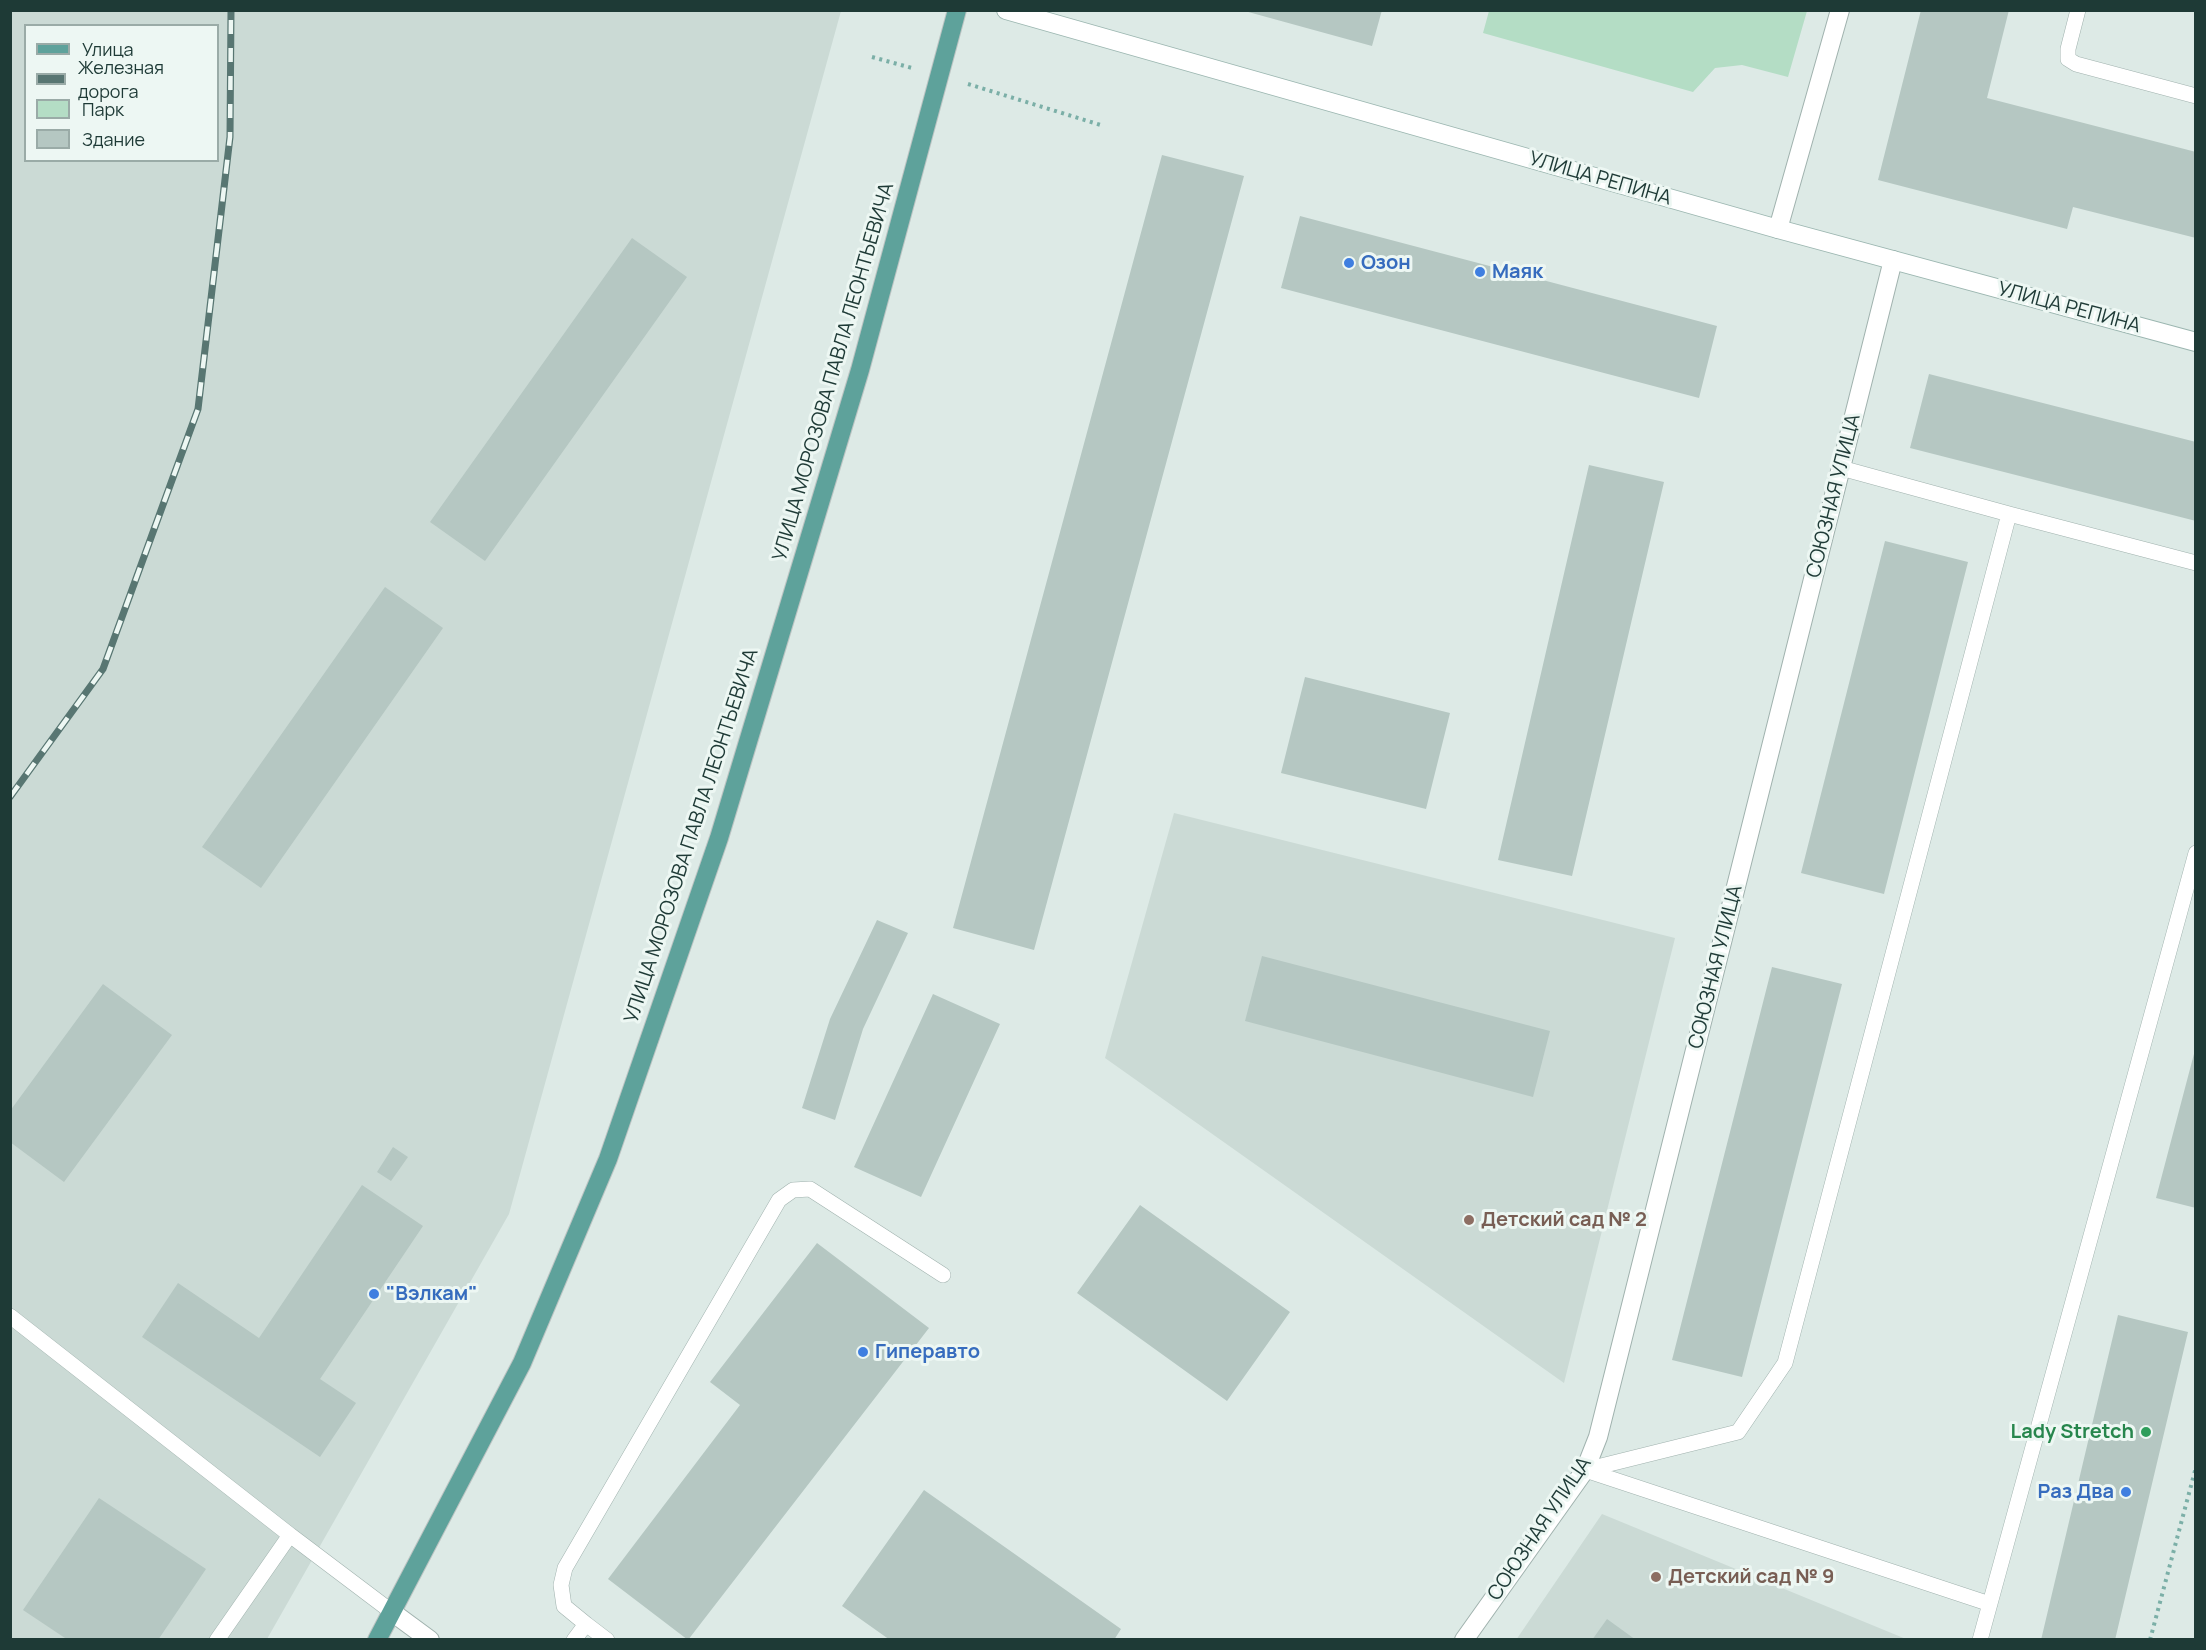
<!DOCTYPE html>
<html>
<head>
<meta charset="utf-8">
<style>
  body { margin:0 }
  #map { position:relative; width:2206px; height:1650px; overflow:hidden; background:#ddeae6; font-family:Manrope,sans-serif }
  canvas { display:block }
  .frame { position:absolute; inset:0; border:12px solid #1e3a36; pointer-events:none }
  .legend { position:absolute; left:24px; top:24px; width:195px; height:138px; box-sizing:border-box; background:#edf7f3; border:2px solid #9aaba7; margin:0; padding:8px 10px; list-style:none; font-size:18px; color:#1e3a36 }
  .legend li { display:flex; align-items:center; gap:12px; height:30px }
  .legend b { width:30px; border:2px solid #9aaba7 }
</style>
</head>
<body>
<div id="map">
<canvas width="2206" height="1650"></canvas>
<div class="frame"></div>
<ul class="legend">
<li><b style="height:8px;background:#5ea29b"></b>Улица</li>
<li><b style="height:8px;background:#587672"></b>Железная дорога</li>
<li><b style="height:16px;background:#b4ddc5"></b>Парк</li>
<li><b style="height:16px;background:#b5c7c2"></b>Здание</li>
</ul>
</div>
<script>
const ctx = document.querySelector('canvas').getContext('2d');
ctx.lineJoin = 'round';
function fillPath(path, color) {
  ctx.fillStyle = color;
  ctx.fill(path, 'evenodd');
}
function shape(rows) {
  const path = new Path2D();
  for (const r of rows) {
    path.moveTo(r[0], r[1]);
    for (let i = 2; i < r.length; i += 2) path.lineTo(r[i], r[i + 1]);
  }
  return path;
}
function strokePath(path, color, width, dash) {
  ctx.strokeStyle = color;
  ctx.lineWidth = width;
  ctx.lineCap = dash ? 'butt' : 'round';
  ctx.setLineDash(dash || []);
  ctx.stroke(path);
}
function write(font, color, halo, rows, align = 'center') {
  ctx.font = font + ' Manrope,sans-serif';
  ctx.lineWidth = 6;
  ctx.setLineDash([]);
  ctx.textBaseline = 'middle';
  ctx.strokeStyle = halo;
  ctx.fillStyle = color;
  for (const [text, x, y, turn = 0] of rows) {
    ctx.save();
    ctx.translate(x, y);
    ctx.rotate((+turn || 0) * Math.PI / 180);
    ctx.textAlign = isNaN(turn) ? turn : align;
    if (halo) ctx.strokeText(text, 0, 0);
    ctx.fillText(text, 0, 0);
    ctx.restore();
  }
}
fillPath(shape([
  [11,11,841,11,509,1214,267,1639,11,1640],
  [26,26,218,26,218,160,26,160],
  [1174,813,1675,938,1564,1383,1105,1058],
  [1602,1514,1906,1639,1516,1640]
]), '#cbdad5');
fillPath(shape([
  [1489,11,1489,10,1807,11,1788,77,1742,65,1715,68,1693,92,1483,33]
]), '#b4ddc5');
fillPath(shape([
  [1241,10,1382,10,1372,46],
  [1921,10,2009,10,1987,98,2196,152,2196,238,2073,207,2067,229,1878,180],
  [1162,155,1244,176,1034,950,953,928],
  [1300,216,1717,326,1699,398,1281,288],
  [632,238,687,277,485,561,430,522],
  [1929,374,2196,442,2196,521,1910,448],
  [1589,465,1664,482,1572,876,1498,860],
  [1885,541,1968,562,1884,894,1801,873],
  [385,587,443,628,261,888,202,847],
  [1305,677,1450,713,1426,809,1281,773],
  [877,920,908,933,863,1029,835,1120,802,1108,830,1019],
  [1262,956,1550,1031,1533,1097,1245,1021],
  [1772,967,1842,984,1742,1377,1672,1360],
  [103,984,172,1035,64,1182,10,1142,10,1111],
  [933,994,1000,1024,921,1197,854,1167],
  [2195,1050,2196,1050,2196,1208,2156,1198],
  [393,1147,408,1157,391,1181,377,1172],
  [362,1185,423,1226,320,1379,356,1403,320,1457,142,1337,178,1283,259,1338],
  [1140,1205,1290,1312,1227,1401,1077,1293],
  [817,1243,929,1328,688,1640,608,1579,740,1405,710,1382],
  [2118,1315,2188,1332,2115,1640,2041,1640],
  [924,1490,1121,1629,1114,1640,890,1640,842,1606],
  [99,1498,206,1569,158,1640,68,1640,23,1610],
  [1607,1619,1636,1640,1592,1640]
]), '#b5c7c2');
const lane = shape([
  [2078,10,2068,49,2068,59,2076,64,2196,96],
  [1841,468,2009,514],
  [10,1316,290,1535],
  [1990,1604,1585,1470,1738,1432,1785,1363,2009,514,2196,563],
  [586,1624,564,1606,561,1585,565,1568,779,1200,793,1190,810,1189,943,1275],
  [217,1640,290,1535,392,1612],
  [574,1640,586,1624,607,1640],
  [1980,1640,2196,853]
]);
const street = shape([
  [1778,229,1840,10],
  [392,1612,430,1640],
  [1464,1640,1585,1470,1598,1437,1893,260]
]);
const secondary = shape([
  [1006,10,1778,229,2196,342]
]);
const primary = shape([
  [377,1640,522,1363,608,1159,719,838,860,370,957,10]
]);
strokePath(lane, '#a0b2ae', 16);
strokePath(street, '#a0b2ae', 20);
strokePath(secondary, '#9bb6b0', 20);
strokePath(primary, '#bcc4c3', 20);
strokePath(shape([
  [872,57,912,68],
  [968,84,1104,126],
  [2150,1640,2196,1467]
]), '#7bafa7', 4, [3, 4.5]);
strokePath(lane, '#fff', 15);
strokePath(street, '#fff', 18);
strokePath(secondary, '#fff', 18);
strokePath(primary, '#5ea29b', 18);
const rail = shape([
  [10,797,103,669,198,409,230,137,231,10]
]);
strokePath(rail, '#587672', 7);
strokePath(rail, '#edf7f3', 4.5, [14]);
for (const [x, y, r, color] of [
  [1349,263,6,"#3f7fe0"],
  [1480,272,6,"#3f7fe0"],
  [1469,1220,6,"#8d6e63"],
  [374,1294,6,"#3f7fe0"],
  [863,1352,6,"#3f7fe0"],
  [2146,1432,6,"#2e9e5b"],
  [2126,1492,6,"#3f7fe0"],
  [1656,1577,6,"#8d6e63"]
]) {
  const dot = new Path2D();
  dot.arc(x, y, r, 0, 2 * Math.PI);
  ctx.fillStyle = color;
  ctx.fill(dot);
  strokePath(dot, '#edf7f3', 2);
}
write('20px', '#1e3a36', '#edf7f3', [
  ["УЛИЦА РЕПИНА",1600,179,16],
  ["УЛИЦА РЕПИНА",2069,308,15],
  ["УЛИЦА МОРОЗОВА ПАВЛА ЛЕОНТЬЕВИЧА",834,372,-74],
  ["СОЮЗНАЯ УЛИЦА",1834,496,-76],
  ["УЛИЦА МОРОЗОВА ПАВЛА ЛЕОНТЬЕВИЧА",692,836,-72],
  ["СОЮЗНАЯ УЛИЦА",1716,967,-76],
  ["СОЮЗНАЯ УЛИЦА",1540,1529,-56]
]);
write('bold 20px', '#366cbe', '#edf7f3', [
  ["Озон",1361,263],
  ["Маяк",1492,272],
  ["\"Вэлкам\"",386,1294],
  ["Гиперавто",875,1352],
  ["Раз Два",2114,1492,"right"]
], 'left');
write('bold 20px', '#785e54', '#edf7f3', [
  ["Детский сад № 2",1481,1220],
  ["Детский сад № 9",1668,1577]
], 'left');
write('bold 20px', '#27864d', '#edf7f3', [
  ["Lady Stretch",2134,1432]
], 'right');
</script>
</body>
</html>
